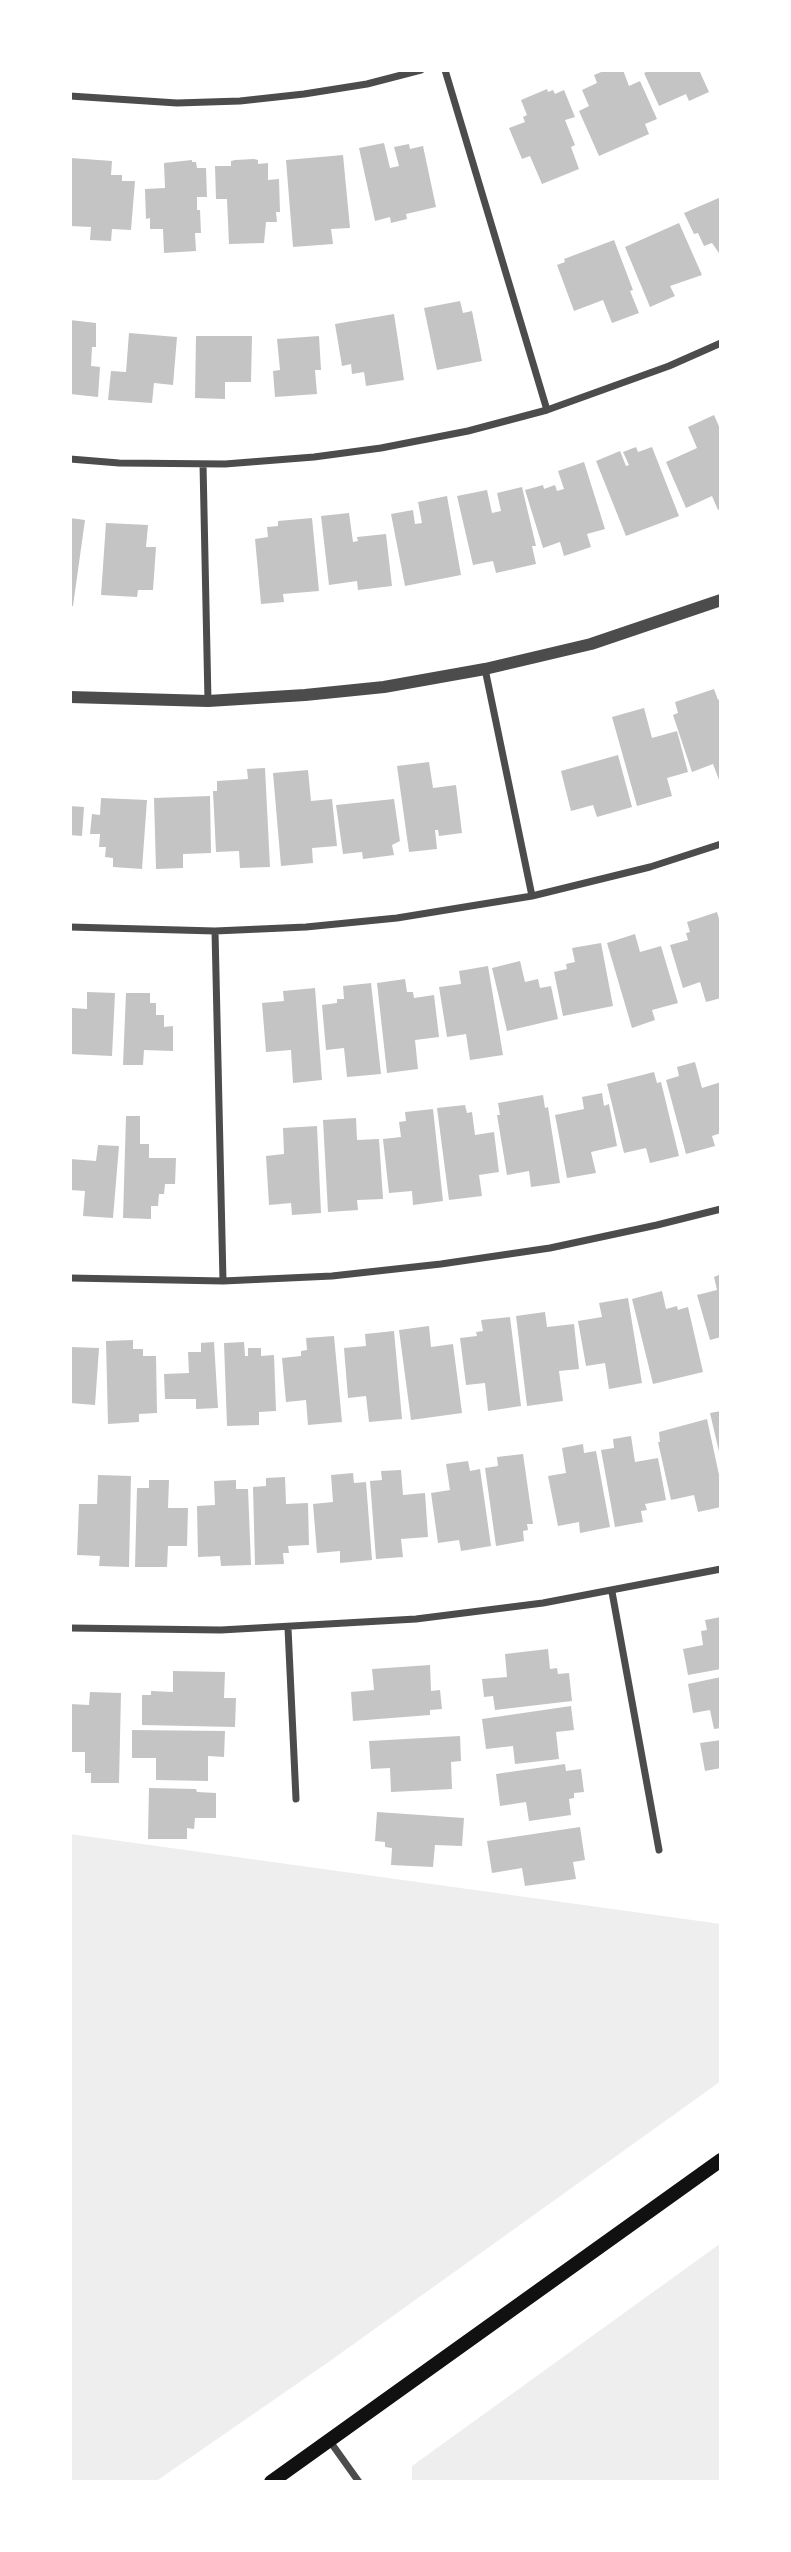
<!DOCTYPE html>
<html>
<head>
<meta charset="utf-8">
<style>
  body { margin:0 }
  #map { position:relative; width:791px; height:2552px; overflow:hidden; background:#fff; font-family:"IBM Plex Serif",serif }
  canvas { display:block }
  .frame { position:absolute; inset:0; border:72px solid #fff; pointer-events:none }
</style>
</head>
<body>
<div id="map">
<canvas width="791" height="2552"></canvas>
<div class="frame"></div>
</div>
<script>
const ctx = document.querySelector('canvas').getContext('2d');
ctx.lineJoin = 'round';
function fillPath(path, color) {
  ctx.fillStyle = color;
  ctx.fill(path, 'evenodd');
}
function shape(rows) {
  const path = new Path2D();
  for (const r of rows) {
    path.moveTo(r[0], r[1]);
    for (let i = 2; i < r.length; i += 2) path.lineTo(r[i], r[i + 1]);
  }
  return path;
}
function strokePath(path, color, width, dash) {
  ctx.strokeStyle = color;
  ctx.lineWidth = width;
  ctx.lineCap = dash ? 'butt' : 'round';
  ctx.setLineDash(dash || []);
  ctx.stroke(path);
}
fillPath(shape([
  [70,1834,721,1924,721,2081,330,2361,155,2482,70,2482],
  [721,2243,721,2482,412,2482,412,2466]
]), '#eee');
fillPath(shape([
  [606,70,623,70,629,86,640,81,657,119,645,124,649,134,599,156,579,111,589,106,582,90,597,83,594,75],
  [651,70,699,70,709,92,689,101,686,94,659,106,644,73],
  [547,89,548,92,553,90,555,94,564,90,575,117,565,120,575,145,571,147,579,169,542,184,530,156,522,159,509,128,525,122,523,117,527,115,521,100],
  [384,143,390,168,399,166,394,147,409,144,410,149,423,146,436,207,406,214,407,219,391,223,390,217,375,221,359,148],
  [343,155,350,228,331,229,333,244,293,247,286,160],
  [71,158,112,161,111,175,122,175,122,181,135,181,131,230,112,229,111,241,90,240,91,227,70,226],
  [254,159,258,160,258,164,268,163,268,180,279,179,280,212,276,212,277,222,266,222,264,243,229,244,227,199,216,199,215,166,231,166,231,161,235,160],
  [192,160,192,162,196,162,197,168,206,168,207,197,197,197,197,210,200,210,201,233,195,233,196,251,164,253,163,229,150,229,150,218,146,219,145,189,165,188,164,163],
  [721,197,721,256,712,243,704,246,698,233,694,234,684,213],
  [679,223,702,275,670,286,675,296,650,307,625,247],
  [614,240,633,290,630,291,639,313,612,323,603,300,574,311,557,265,565,262,564,259],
  [460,301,463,313,472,311,482,361,437,370,424,308],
  [394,314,404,380,366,386,364,372,352,374,351,364,342,366,335,324],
  [70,320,96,323,96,347,92,347,91,366,100,367,98,397,70,394],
  [129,333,177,337,173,385,154,383,152,403,108,400,111,371,126,372],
  [196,336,252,336,251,382,225,382,225,399,195,398],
  [319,336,321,370,315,370,317,394,275,397,273,371,280,370,277,339],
  [714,415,721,431,721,508,718,510,712,496,686,508,666,462,697,448,688,427],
  [636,447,638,452,652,447,679,516,626,536,596,461,620,451,626,466,629,465,623,452],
  [584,462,605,529,587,534,591,547,564,556,560,542,543,548,525,490,543,485,544,489,555,485,557,491,564,489,558,471],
  [522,487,536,546,532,546,536,564,496,573,493,561,473,565,457,496,487,490,492,513,501,511,497,493],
  [447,496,461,575,405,586,391,514,413,510,415,524,422,523,418,502],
  [349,513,353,542,358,541,357,537,386,534,392,586,358,590,357,581,329,585,321,516],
  [70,518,85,520,73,606,70,606],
  [312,518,319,591,283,594,284,602,261,604,255,539,268,537,267,527,278,526,278,521],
  [106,523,148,525,146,547,156,547,153,590,138,590,137,597,101,595],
  [714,689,718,700,721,698,721,779,719,780,713,764,692,772,673,715,678,713,675,702],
  [644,708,652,738,677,731,688,772,667,778,672,796,637,806,612,717],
  [618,755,632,807,597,817,593,805,571,811,561,771],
  [429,762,433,788,456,785,462,833,439,836,438,830,435,830,437,849,409,852,397,766],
  [265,768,270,867,240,868,239,851,216,852,213,791,217,791,217,781,248,779,247,769],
  [308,770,311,801,332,799,337,846,312,848,313,863,281,866,273,773],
  [210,796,211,853,183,854,183,868,156,869,154,798],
  [101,798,147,800,142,869,113,867,113,858,105,857,106,847,99,847,100,834,90,834,92,814,100,815],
  [394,799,400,841,392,845,394,855,363,859,362,852,343,854,336,805],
  [70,806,84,807,82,836,70,835],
  [717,912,721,925,721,998,706,1002,700,982,683,988,670,945,688,940,686,933,690,932,687,922],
  [635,934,640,952,661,946,678,1003,652,1010,655,1020,632,1028,607,943],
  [601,943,613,1006,563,1016,554,972,567,969,566,964,575,962,572,948],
  [520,961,525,982,538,979,540,988,551,986,558,1019,507,1031,492,968],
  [488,966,503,1055,470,1060,466,1034,447,1037,439,987,461,984,459,971],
  [405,979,407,992,413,992,414,998,434,995,439,1037,415,1040,418,1069,387,1073,377,983],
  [371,983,381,1074,347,1077,344,1048,326,1050,322,1005,337,1003,337,999,344,999,343,986],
  [315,988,322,1080,293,1083,291,1050,266,1052,262,1003,284,1001,283,991],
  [87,992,115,993,112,1056,70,1054,72,1008,87,1009],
  [126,993,150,993,150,1003,156,1003,156,1015,164,1015,164,1027,173,1026,173,1051,144,1050,143,1065,123,1065],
  [695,1062,702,1088,721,1082,721,1133,712,1136,715,1146,686,1154,666,1080,679,1076,677,1067],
  [654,1072,657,1083,661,1082,679,1156,650,1163,646,1148,624,1153,607,1084],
  [602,1093,604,1106,609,1104,617,1146,591,1152,596,1173,567,1178,555,1115,584,1109,582,1097],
  [543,1095,545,1108,548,1107,560,1183,531,1187,529,1171,507,1175,497,1115,500,1115,498,1103],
  [465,1105,467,1113,472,1112,475,1135,494,1132,499,1172,479,1175,482,1196,449,1200,437,1108],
  [433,1109,443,1201,413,1205,412,1191,389,1193,383,1139,401,1137,399,1122,406,1121,405,1112],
  [126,1116,140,1116,140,1144,149,1144,149,1158,176,1158,175,1184,165,1184,164,1194,159,1194,158,1206,151,1206,151,1219,123,1218],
  [356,1118,357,1140,379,1139,383,1199,357,1200,358,1210,328,1212,323,1120],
  [317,1126,321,1213,292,1215,291,1203,269,1205,266,1156,284,1154,283,1128],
  [98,1145,119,1146,113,1218,83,1216,85,1191,70,1190,70,1159,96,1161],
  [721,1274,721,1337,710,1340,697,1295,717,1290,714,1277],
  [662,1291,666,1309,677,1306,678,1310,688,1307,703,1372,653,1384,632,1299],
  [628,1298,642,1383,609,1389,605,1363,586,1366,578,1321,602,1317,599,1303],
  [545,1312,547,1327,574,1324,579,1369,559,1371,563,1401,527,1406,516,1316],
  [510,1317,521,1406,488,1411,485,1383,466,1385,460,1338,477,1336,476,1332,483,1331,481,1320],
  [429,1326,431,1347,453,1344,462,1413,411,1420,399,1330],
  [394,1331,402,1419,369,1422,366,1396,348,1398,344,1348,366,1346,365,1334],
  [334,1336,342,1422,308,1425,306,1400,286,1402,282,1358,301,1356,301,1351,307,1350,306,1338],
  [133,1340,133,1349,143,1349,143,1356,156,1356,157,1413,139,1414,139,1422,108,1424,106,1341],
  [214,1342,218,1408,196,1409,196,1399,165,1399,164,1374,189,1373,188,1352,201,1352,201,1343],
  [244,1342,245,1356,248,1356,248,1348,261,1348,261,1356,274,1355,276,1411,259,1412,259,1425,227,1426,224,1343],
  [70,1347,99,1348,95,1405,70,1403],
  [721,1411,721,1455,720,1456,710,1413],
  [707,1419,721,1484,721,1507,698,1512,694,1495,671,1500,658,1442,660,1442,659,1432],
  [631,1436,635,1462,658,1458,666,1500,645,1504,647,1510,641,1511,643,1522,615,1527,601,1450,614,1448,613,1439],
  [583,1444,584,1453,596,1451,610,1527,580,1533,579,1522,558,1526,548,1476,566,1473,562,1448],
  [523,1454,533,1524,527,1524,528,1530,523,1531,524,1541,496,1546,485,1468,498,1466,497,1457],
  [468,1461,470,1471,480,1469,491,1546,461,1551,459,1540,438,1543,431,1493,450,1490,446,1464],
  [401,1470,403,1495,425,1493,428,1537,401,1539,403,1557,376,1559,370,1481,382,1480,381,1471],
  [353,1473,354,1483,366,1482,372,1560,340,1563,340,1551,317,1553,313,1504,333,1502,331,1475],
  [98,1475,131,1476,129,1567,99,1566,100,1556,77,1555,79,1504,97,1504],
  [285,1477,286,1504,308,1503,309,1545,288,1546,289,1553,283,1553,284,1564,255,1565,253,1487,266,1486,266,1478],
  [149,1480,169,1480,168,1508,188,1508,187,1546,168,1546,167,1567,135,1567,137,1488,149,1488],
  [236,1480,236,1489,248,1489,251,1565,221,1566,220,1556,198,1557,197,1506,215,1505,214,1481],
  [721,1617,721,1669,688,1675,683,1649,703,1645,701,1631,707,1630,705,1620],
  [548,1649,550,1669,557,1668,558,1674,569,1673,572,1701,495,1710,493,1696,484,1697,482,1679,507,1677,505,1654],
  [430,1665,431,1691,440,1690,442,1709,430,1710,430,1715,353,1721,351,1692,374,1690,372,1669],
  [173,1671,225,1672,224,1698,236,1698,235,1727,142,1725,142,1695,151,1695,151,1691,173,1692],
  [721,1677,721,1728,714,1729,710,1710,693,1713,688,1684],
  [90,1692,121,1693,119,1783,91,1783,91,1773,85,1773,85,1752,70,1752,70,1704,89,1705],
  [571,1706,574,1730,556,1732,559,1759,515,1764,513,1746,486,1749,482,1719],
  [132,1730,225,1731,224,1757,208,1756,208,1781,156,1780,156,1758,132,1758],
  [460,1736,461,1761,451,1762,452,1789,391,1792,390,1768,371,1769,369,1741],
  [721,1740,721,1768,705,1771,700,1743],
  [565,1764,566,1771,581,1769,584,1792,574,1793,574,1798,569,1799,571,1815,529,1821,526,1802,500,1806,496,1774],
  [149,1788,196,1789,197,1792,216,1793,216,1818,195,1818,194,1829,187,1828,187,1839,148,1839],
  [377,1812,464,1818,462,1846,435,1845,433,1867,391,1865,392,1848,385,1847,385,1842,375,1841],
  [580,1827,585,1860,573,1862,576,1879,525,1886,522,1868,492,1873,487,1841]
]), '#c4c4c4');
strokePath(shape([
  [445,70,547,410],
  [70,96,177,103,240,101,304,94,367,84,421,70],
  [70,459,119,463,225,464,314,457,381,448,468,431,547,410,669,366,721,343],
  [203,464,208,701],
  [485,669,532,896],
  [70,927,215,931,306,927,397,918,532,896,650,867,721,844],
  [215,931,223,1281],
  [70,1278,223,1281,332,1276,441,1264,550,1248,657,1225,721,1209],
  [612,1592,659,1850],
  [70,1628,221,1630,416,1619,543,1603,721,1569],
  [288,1628,296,1799],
  [329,2440,359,2482]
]), '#4c4c4c', 7);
strokePath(shape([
  [70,697,208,701,305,695,384,687,485,669,591,644,721,600]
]), '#4c4c4c', 12);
strokePath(shape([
  [271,2482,721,2160]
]), '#111', 14);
</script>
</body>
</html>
